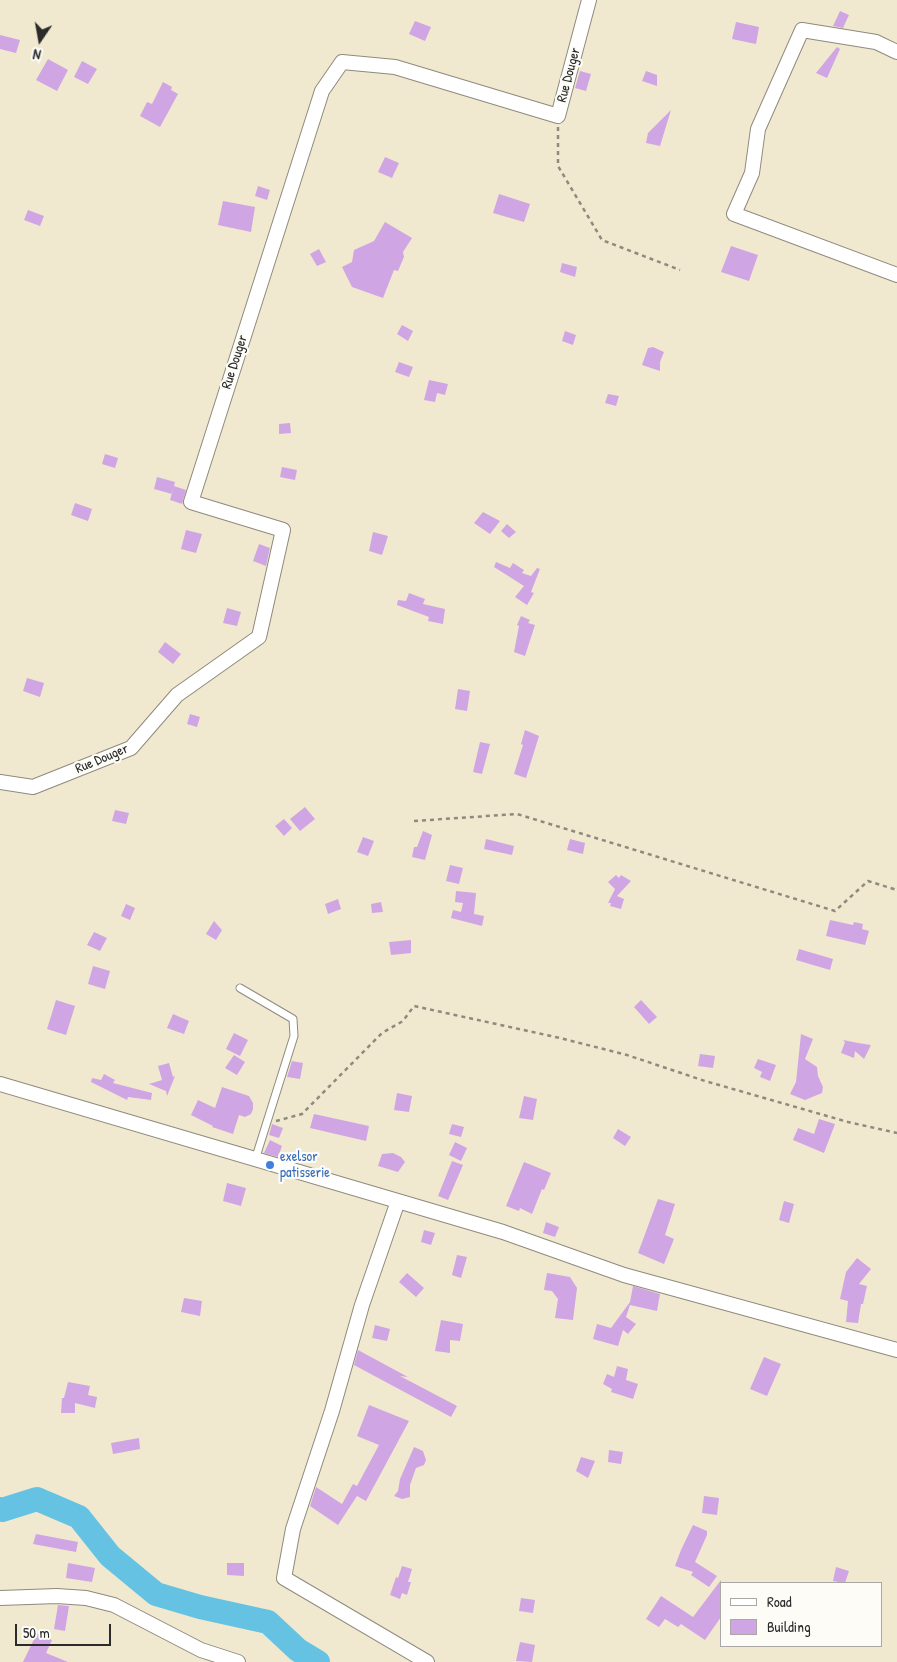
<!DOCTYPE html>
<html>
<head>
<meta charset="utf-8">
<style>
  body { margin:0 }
  #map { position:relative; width:897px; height:1662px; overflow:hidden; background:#f0e9cf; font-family:"Patrick Hand",sans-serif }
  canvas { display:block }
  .legend { position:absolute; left:720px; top:1582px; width:162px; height:65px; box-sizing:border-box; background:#fdfcf7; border:1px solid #a9a8a5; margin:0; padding:6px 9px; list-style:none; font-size:15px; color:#2b2b2b }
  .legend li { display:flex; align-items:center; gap:10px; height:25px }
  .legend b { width:25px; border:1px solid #a9a8a5 }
  .north { position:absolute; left:15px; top:15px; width:50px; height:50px; -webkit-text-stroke:4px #fdfcf7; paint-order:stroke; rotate:192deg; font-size:14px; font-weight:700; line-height:20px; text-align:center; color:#2b2b2b }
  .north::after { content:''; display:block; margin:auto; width:18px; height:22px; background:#2b2b2b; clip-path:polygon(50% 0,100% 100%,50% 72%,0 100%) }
  .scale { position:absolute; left:15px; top:1624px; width:96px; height:22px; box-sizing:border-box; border:2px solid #2b2b2b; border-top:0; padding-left:6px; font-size:15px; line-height:18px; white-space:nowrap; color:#2b2b2b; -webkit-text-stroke:4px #fdfcf7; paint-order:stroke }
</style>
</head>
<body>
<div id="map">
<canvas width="897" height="1662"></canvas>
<ul class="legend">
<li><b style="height:6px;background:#fff"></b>Road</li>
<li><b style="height:14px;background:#d0a5e4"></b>Building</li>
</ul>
<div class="north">N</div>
<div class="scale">50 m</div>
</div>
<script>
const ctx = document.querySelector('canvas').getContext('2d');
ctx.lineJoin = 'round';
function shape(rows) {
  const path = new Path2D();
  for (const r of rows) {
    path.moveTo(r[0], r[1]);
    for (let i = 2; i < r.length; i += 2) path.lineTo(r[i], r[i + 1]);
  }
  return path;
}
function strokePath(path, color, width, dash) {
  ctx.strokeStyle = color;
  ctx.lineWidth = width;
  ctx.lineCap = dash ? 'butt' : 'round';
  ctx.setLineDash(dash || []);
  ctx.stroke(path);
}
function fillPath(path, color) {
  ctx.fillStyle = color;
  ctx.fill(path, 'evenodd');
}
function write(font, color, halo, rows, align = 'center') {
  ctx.font = font + ' "Patrick Hand",sans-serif';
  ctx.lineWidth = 4.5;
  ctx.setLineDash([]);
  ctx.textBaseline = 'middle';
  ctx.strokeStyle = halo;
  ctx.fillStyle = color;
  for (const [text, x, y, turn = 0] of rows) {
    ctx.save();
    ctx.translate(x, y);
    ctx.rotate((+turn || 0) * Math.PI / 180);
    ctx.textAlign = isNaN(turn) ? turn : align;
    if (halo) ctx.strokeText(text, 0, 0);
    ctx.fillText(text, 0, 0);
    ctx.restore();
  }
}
strokePath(shape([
  [0,1509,2,1510,37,1499,79,1517,110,1556,156,1594,200,1607,268,1622,298,1650,318,1662]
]), '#65c2e3', 24);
fillPath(shape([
  [840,11,849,15,843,28,833,26],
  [415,21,431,27,425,41,409,34],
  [736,22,759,27,756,44,732,39],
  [0,35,20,40,16,53,0,49],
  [837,47,840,49,827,78,816,73],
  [48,59,68,70,57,91,36,80],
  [82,61,97,69,88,84,74,77],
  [580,71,591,74,586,91,575,88],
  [646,71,657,75,657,86,642,81],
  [163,82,172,87,171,90,178,94,160,127,140,116,147,102,152,104],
  [671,110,660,146,646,143,648,133],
  [385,157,399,163,392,178,378,172],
  [258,186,270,190,267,200,255,196],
  [499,194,530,204,524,222,493,213],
  [223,201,255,207,251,232,218,225],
  [28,210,44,216,40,226,24,220],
  [385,222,412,238,403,252,404,257,398,271,394,270,383,298,352,287,342,267,352,262,354,250,374,241],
  [731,246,758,255,749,281,721,272],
  [319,249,326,262,317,266,310,254],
  [562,263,577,267,575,277,560,272],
  [402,325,413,331,408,341,397,334],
  [565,331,576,335,573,345,562,341],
  [653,347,664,352,660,362,660,371,642,365,648,348],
  [399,362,413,367,409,377,395,372],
  [429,380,448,384,445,395,437,393,435,402,424,400],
  [608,394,619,396,616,406,605,403],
  [290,423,291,433,279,434,279,424],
  [105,454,118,458,115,468,102,464],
  [282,467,297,470,295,480,280,477],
  [157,477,175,482,172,494,154,489],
  [174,486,186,490,182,504,170,500],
  [75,503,92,509,88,521,71,515],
  [483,512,500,521,490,534,474,523],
  [507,524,516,532,509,538,501,531],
  [186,530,202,534,196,553,181,549],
  [373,532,388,536,382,555,369,551],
  [259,544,270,548,266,566,253,561],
  [496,562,510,568,513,563,524,570,522,573,531,576,537,568,540,569,531,592,534,593,527,605,515,597,524,586,494,567],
  [409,593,425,599,423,604,445,609,443,624,428,621,429,617,397,605,398,600,406,601],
  [227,608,241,612,237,626,223,623],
  [521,616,530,620,528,623,535,625,525,656,514,652,519,626,517,625],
  [165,642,181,654,173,664,158,652],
  [27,678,44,683,40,697,23,691],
  [458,689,470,691,467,711,455,709],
  [190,714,200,717,197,727,187,724],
  [525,730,539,736,526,778,514,774,523,745,521,744],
  [480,742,490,744,482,774,473,772],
  [305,807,315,819,300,831,290,819],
  [115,810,129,813,126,824,112,821],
  [284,819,292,828,284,836,275,826],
  [423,831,432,835,425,860,412,857,414,847,417,847],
  [363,837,374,841,368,856,357,852],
  [486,839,514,846,512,855,484,849],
  [570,839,585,843,583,854,567,850],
  [450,865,463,868,459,884,446,881],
  [616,875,619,878,621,875,631,881,617,896,624,899,621,909,610,906,611,903,608,903,615,889,608,882],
  [456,891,476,893,474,914,484,916,482,926,451,918,453,910,461,912,463,903,455,902],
  [338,899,341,909,328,914,325,904],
  [381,902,383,912,372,913,371,904],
  [126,904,135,908,130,920,121,916],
  [830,920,853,925,854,922,863,924,862,929,869,931,865,945,826,936],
  [214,921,222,930,216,940,206,934],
  [94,932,107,938,100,951,87,945],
  [411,940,411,953,391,955,389,942],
  [799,949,833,959,830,970,796,960],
  [93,966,110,971,105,989,88,984],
  [56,1000,75,1006,66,1035,47,1029],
  [641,1000,657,1017,649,1024,634,1007],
  [173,1014,189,1021,184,1034,167,1028],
  [234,1033,248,1040,240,1056,226,1049],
  [801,1034,813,1039,805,1059,817,1067,818,1076,823,1087,822,1093,805,1100,790,1094,796,1082],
  [843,1040,858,1043,871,1045,864,1059,855,1051,854,1058,841,1053,845,1042],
  [700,1054,715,1056,713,1068,698,1066],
  [234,1055,245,1062,237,1075,225,1068],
  [758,1059,776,1065,770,1081,760,1077,762,1072,754,1068],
  [292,1061,303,1063,300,1079,287,1077],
  [169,1063,173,1077,175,1076,167,1096,166,1091,149,1084,162,1080,158,1066],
  [104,1074,115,1080,113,1083,152,1093,151,1100,128,1097,127,1100,91,1082,92,1078,101,1080],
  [222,1087,249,1096,253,1103,253,1109,251,1114,245,1117,239,1115,233,1134,212,1127,213,1126,191,1115,198,1100,215,1108],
  [397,1093,412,1096,409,1112,394,1110],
  [524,1096,537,1099,533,1120,519,1118],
  [314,1114,369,1126,366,1141,310,1128],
  [819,1119,835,1124,824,1153,793,1140,798,1128,814,1134],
  [272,1124,283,1128,279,1138,269,1135],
  [452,1124,464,1127,461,1137,449,1134],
  [618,1129,631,1137,625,1146,613,1138],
  [270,1140,282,1146,278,1157,264,1153],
  [455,1142,467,1148,461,1161,449,1155],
  [393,1153,401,1157,405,1162,398,1172,378,1166,382,1154],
  [452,1161,463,1165,448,1200,438,1196],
  [524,1162,551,1173,544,1190,542,1189,532,1214,520,1208,519,1211,506,1206],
  [227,1183,246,1188,241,1206,223,1201],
  [658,1199,675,1204,665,1235,674,1239,664,1264,638,1253],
  [784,1201,794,1204,789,1223,779,1220],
  [546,1222,559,1227,555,1237,543,1233],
  [424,1230,435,1233,431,1245,421,1242],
  [457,1255,467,1257,461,1278,452,1275],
  [857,1258,871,1269,859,1284,867,1286,863,1304,861,1304,858,1323,846,1322,848,1301,840,1299,846,1272],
  [407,1273,424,1288,416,1297,399,1282],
  [547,1273,570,1277,577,1288,573,1320,555,1318,558,1299,552,1291,544,1290],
  [633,1286,660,1294,657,1311,630,1305,626,1317,636,1324,628,1334,623,1330,618,1346,593,1339,597,1324,611,1328,630,1302],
  [184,1298,202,1301,200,1316,181,1312],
  [441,1320,463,1324,460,1341,450,1340,450,1353,435,1351],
  [375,1325,390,1329,387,1341,372,1338],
  [358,1350,408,1377,400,1376,457,1406,451,1417,354,1365],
  [764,1357,781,1364,767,1396,750,1389],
  [617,1366,628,1369,626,1380,638,1384,633,1399,611,1392,612,1389,603,1384,607,1374,614,1377],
  [68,1382,90,1386,88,1395,97,1397,95,1408,75,1403,75,1413,61,1413,62,1398,64,1398],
  [369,1405,409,1421,366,1501,357,1496,338,1525,310,1506,316,1487,342,1504,353,1484,357,1486,379,1445,357,1436],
  [139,1438,140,1449,113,1454,111,1443],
  [414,1447,423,1451,426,1460,424,1465,416,1468,410,1485,410,1497,402,1499,394,1496,398,1491,400,1479],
  [609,1450,623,1452,621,1464,608,1462],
  [581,1457,595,1461,588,1478,576,1471],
  [704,1496,719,1498,717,1515,702,1513],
  [693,1525,707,1531,707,1535,695,1562,717,1576,709,1587,691,1575,693,1572,675,1566,681,1550],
  [36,1534,78,1542,76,1552,33,1544],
  [68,1563,95,1568,92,1582,66,1578],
  [227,1563,244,1563,244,1576,227,1575],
  [402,1566,412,1569,408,1582,411,1582,407,1595,402,1593,400,1599,390,1595,396,1577,398,1578],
  [836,1567,849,1571,845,1583,833,1581],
  [721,1580,721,1617,705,1640,681,1624,678,1627,665,1619,659,1627,646,1619,661,1596,693,1617],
  [521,1598,535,1600,533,1613,519,1611],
  [58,1605,69,1606,65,1631,54,1629],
  [37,1633,52,1640,46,1653,68,1662,23,1662],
  [520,1642,535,1645,532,1662,516,1661]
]), '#d0a5e4');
const lane = shape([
  [240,988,293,1019,294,1036,255,1160]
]);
const street = shape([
  [897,52,876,42,802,30,758,129,752,173,734,214,897,275],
  [0,782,33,787,131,748,177,695,259,637,283,530,191,502,322,91,342,62,395,67,558,116,589,0],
  [0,1084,503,1232,624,1275,897,1350],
  [398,1201,362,1305,332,1411,293,1529,284,1578,427,1662],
  [0,1598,57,1596,86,1598,114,1605,201,1650,238,1662]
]);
strokePath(lane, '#8e8a7d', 9);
strokePath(street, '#8e8a7d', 16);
strokePath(shape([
  [558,127,558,166,602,240,680,270],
  [414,821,517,814,835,911,868,881,897,890],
  [276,1121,302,1114,382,1033,403,1021,414,1006,560,1038,627,1055,705,1081,848,1122,897,1133]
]), '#8e8a7d', 2.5, [4, 4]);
strokePath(lane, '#fff', 7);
strokePath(street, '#fff', 14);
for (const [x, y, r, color] of [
  [270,1165,5,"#3f7fe0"]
]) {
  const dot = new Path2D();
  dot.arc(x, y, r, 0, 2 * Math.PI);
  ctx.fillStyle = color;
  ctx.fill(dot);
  strokePath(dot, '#fdfcf7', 2);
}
write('14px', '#2b2b2b', '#fdfcf7', [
  ["Rue Douger",569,75,-75],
  ["Rue Douger",235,362,-72],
  ["Rue Douger",102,759,-23]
]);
write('14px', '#366cbe', '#fdfcf7', [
  ["exelsor",280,1157],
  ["patisserie",280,1173]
], 'left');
</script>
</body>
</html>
